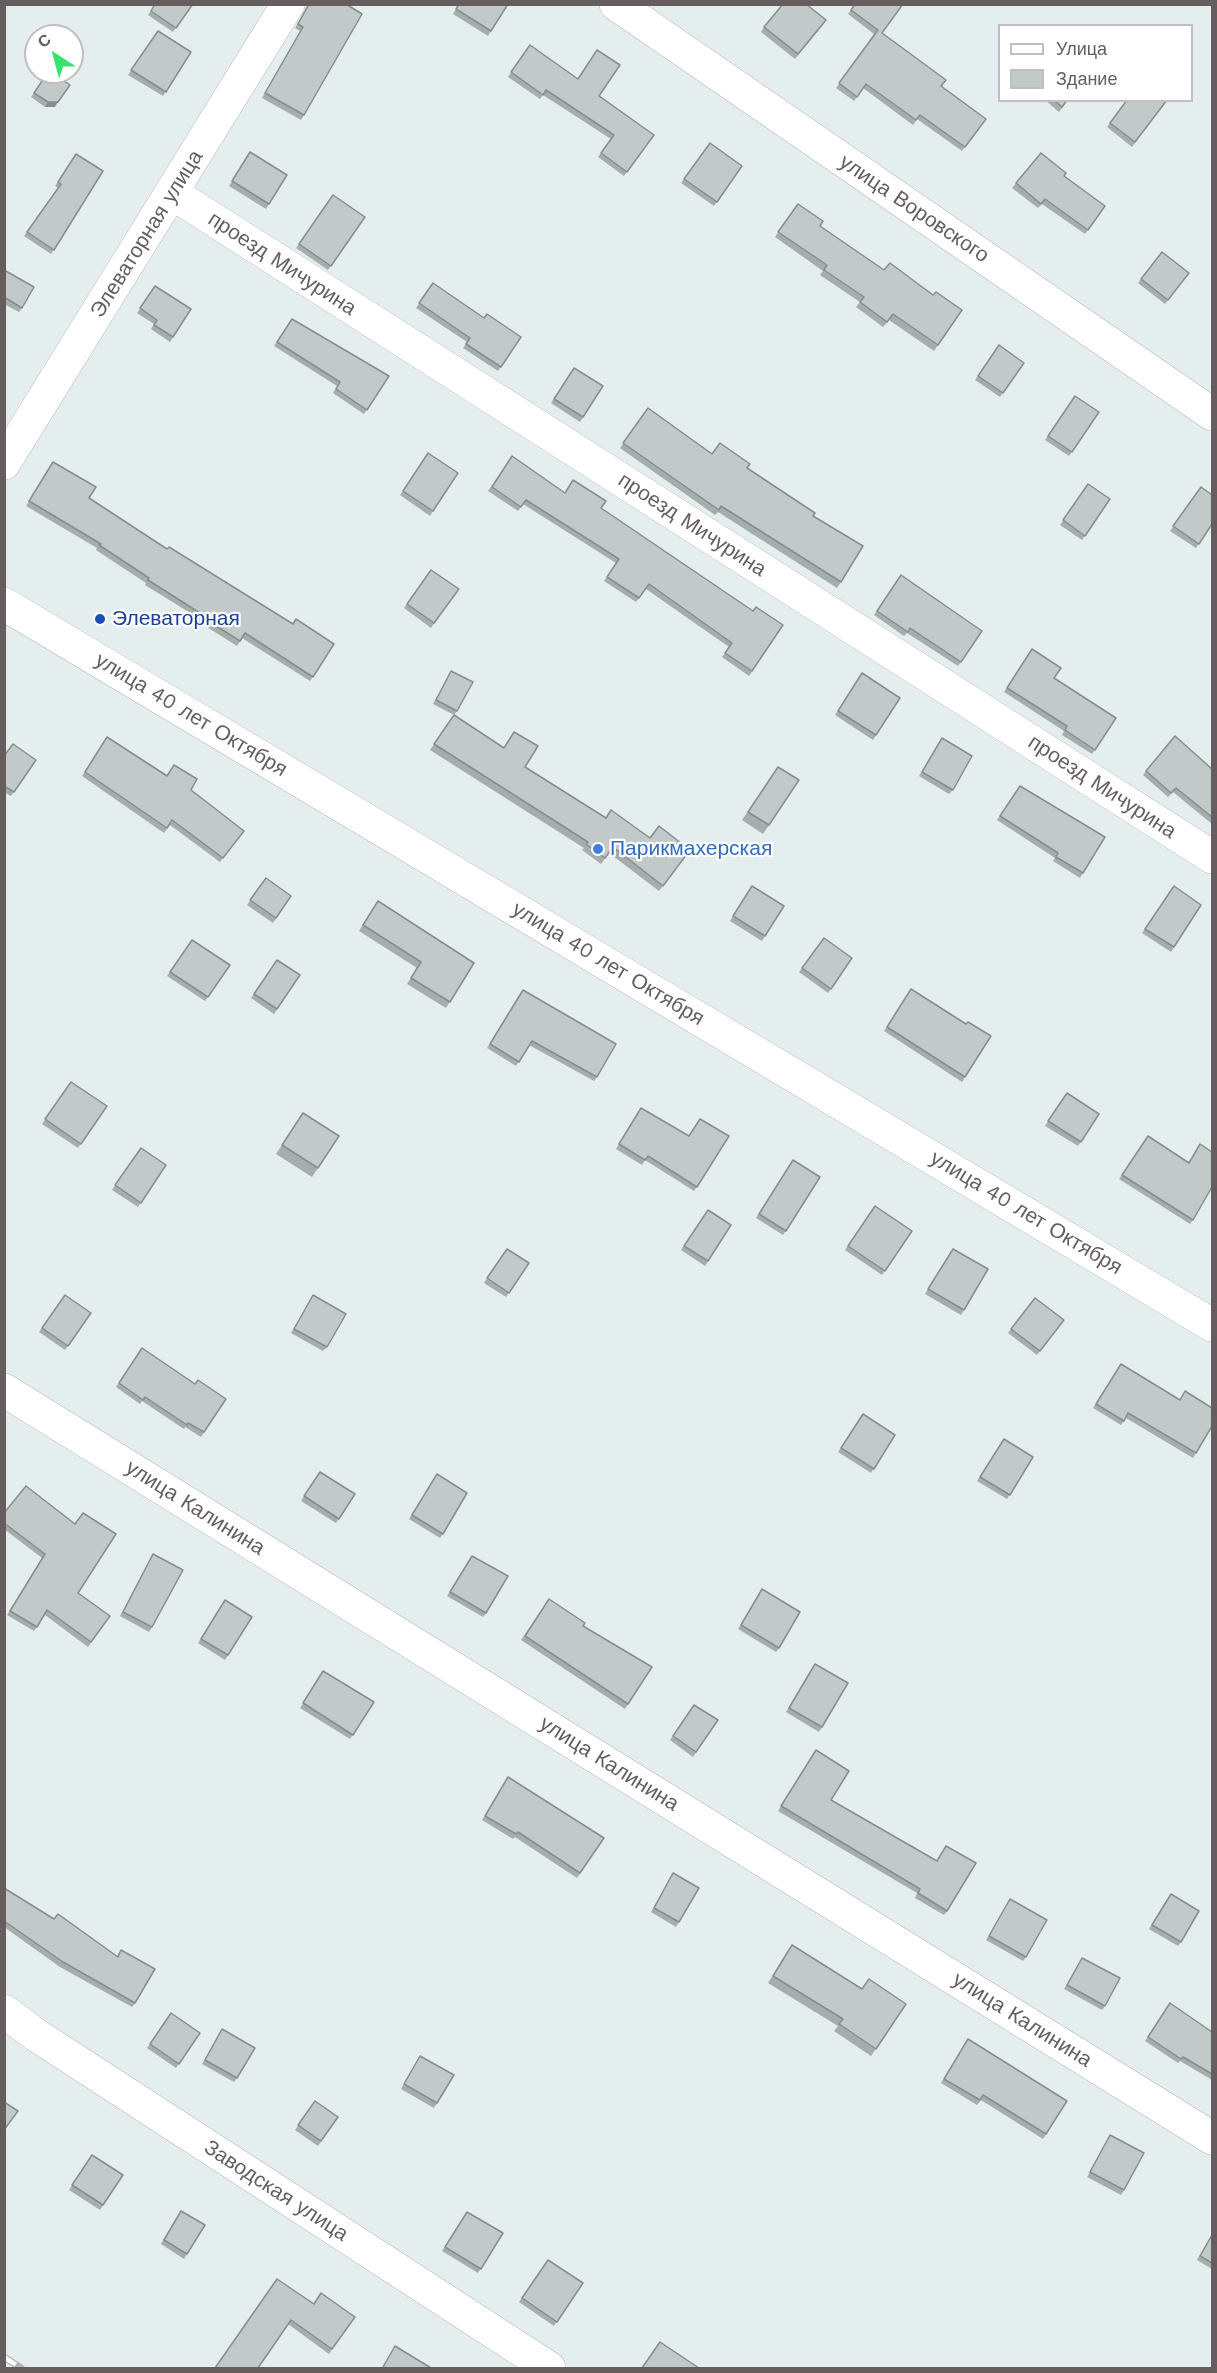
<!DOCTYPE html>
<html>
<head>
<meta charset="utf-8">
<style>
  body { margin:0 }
  #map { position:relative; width:1217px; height:2373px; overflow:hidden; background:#e5eeef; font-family:"Work Sans",sans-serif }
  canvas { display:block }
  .frame { position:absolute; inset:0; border:6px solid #655d5e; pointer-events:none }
  .legend { position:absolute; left:998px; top:24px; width:195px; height:78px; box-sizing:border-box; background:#fff; border:2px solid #c1bebf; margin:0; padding:8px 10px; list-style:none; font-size:18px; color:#655d5e }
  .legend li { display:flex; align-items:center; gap:12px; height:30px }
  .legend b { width:30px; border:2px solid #c1bebf }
  .north { position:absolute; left:24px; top:24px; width:60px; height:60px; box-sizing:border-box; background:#fff; border:2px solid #c1bebf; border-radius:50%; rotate:324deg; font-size:16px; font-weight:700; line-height:24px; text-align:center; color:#655d5e }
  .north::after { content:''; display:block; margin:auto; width:21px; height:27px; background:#36e36c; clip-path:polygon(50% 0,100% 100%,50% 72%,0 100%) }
</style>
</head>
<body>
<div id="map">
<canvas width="1217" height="2373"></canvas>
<div class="frame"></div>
<ul class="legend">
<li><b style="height:8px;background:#fff"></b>Улица</li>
<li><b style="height:16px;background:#c1cac9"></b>Здание</li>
</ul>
<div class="north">С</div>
</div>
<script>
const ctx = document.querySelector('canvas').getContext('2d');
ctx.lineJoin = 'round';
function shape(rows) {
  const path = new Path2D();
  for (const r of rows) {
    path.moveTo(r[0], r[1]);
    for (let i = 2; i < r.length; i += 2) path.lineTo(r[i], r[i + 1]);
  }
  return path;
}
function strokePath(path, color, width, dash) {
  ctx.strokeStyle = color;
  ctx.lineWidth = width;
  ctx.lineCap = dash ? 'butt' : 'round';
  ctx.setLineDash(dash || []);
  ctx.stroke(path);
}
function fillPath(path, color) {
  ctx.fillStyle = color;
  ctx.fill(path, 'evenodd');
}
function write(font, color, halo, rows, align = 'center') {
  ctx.font = font + ' "Work Sans",sans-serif';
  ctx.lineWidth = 4.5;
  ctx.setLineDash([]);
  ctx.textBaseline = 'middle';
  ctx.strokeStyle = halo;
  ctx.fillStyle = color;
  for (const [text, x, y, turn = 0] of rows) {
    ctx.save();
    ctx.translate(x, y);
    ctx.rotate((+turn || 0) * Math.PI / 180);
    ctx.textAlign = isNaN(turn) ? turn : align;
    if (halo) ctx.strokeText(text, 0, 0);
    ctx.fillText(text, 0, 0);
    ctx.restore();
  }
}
const street = shape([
  [616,4,1212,414],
  [172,193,1212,857],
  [4,463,288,4],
  [4,1390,1212,2138],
  [4,2011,36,2035,549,2368]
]);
const secondary = shape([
  [4,604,1212,1325]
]);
strokePath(street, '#bbb5b6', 34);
strokePath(secondary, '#bcb4b5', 34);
strokePath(street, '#fff', 33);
strokePath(secondary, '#fff', 33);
const rail = shape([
  [4,2357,21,2368]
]);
strokePath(rail, '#b5b3b3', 7);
strokePath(rail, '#fff', 4.5, [14]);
fillPath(shape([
  [155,4,193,4,173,32,148,15],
  [308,4,346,4,304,115,301,120,262,98,300,31,295,28],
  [459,4,508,4,488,36,453,14],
  [855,4,882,33,941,86,986,119,962,151,917,119,913,125,863,88,854,101,836,88,874,34,848,14],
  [823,25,795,59,761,32,764,27],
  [158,31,191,52,163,96,128,75],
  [530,45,654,135,624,176,598,157,611,139,543,95,540,99,508,77],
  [48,72,55,107,45,107,31,97],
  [1045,100,1068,100,1059,112],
  [1127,100,1167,100,1132,147,1107,127],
  [710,143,742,166,714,206,681,183],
  [250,152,287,175,266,209,229,186],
  [76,154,103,171,51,254,24,236,58,188,55,186],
  [1064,176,1105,206,1085,234,1042,204,1038,208,1012,188,1016,183],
  [333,195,365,217,328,270,296,248],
  [798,204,820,226,884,270,962,310,934,351,889,320,883,327,856,307,860,302,820,275,823,271,775,237],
  [1162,252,1189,273,1165,304,1138,283],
  [4,270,22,308,19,312,4,304],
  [433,283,484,318,521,337,498,371,463,348,467,342,416,308],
  [155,286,191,309,170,342,151,329,154,324,137,313],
  [292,319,389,376,364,414,333,393,337,386,274,346],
  [999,345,1024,363,1000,397,975,380],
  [574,368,603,386,580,422,551,403],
  [1075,396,1099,412,1069,456,1045,440],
  [648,408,712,454,747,468,813,516,841,582,837,588,718,512,715,515,620,448],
  [428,453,433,511,430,516,400,495],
  [512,456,565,493,601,508,753,611,783,625,749,676,722,657,729,647,646,589,636,602,604,581,616,563,523,504,518,511,488,491],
  [50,466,89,498,167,549,293,624,334,644,310,681,242,638,237,646,199,622,200,619,145,585,146,583,96,550,97,548,26,506],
  [1088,484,1110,499,1082,540,1060,525],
  [1201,487,1212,524,1196,548,1170,531],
  [431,570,459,589,431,628,404,608],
  [901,575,982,631,958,666,907,633,904,636,874,615],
  [1032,649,1054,678,1116,718,1092,754,1062,735,1064,731,1004,692],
  [451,671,457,711,454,715,525,767,606,818,650,838,690,850,659,891,609,853,601,864,582,850,584,848,430,750,454,715,433,704],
  [862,673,900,698,873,740,835,715],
  [107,737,191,790,244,831,220,862,170,825,164,833,82,776],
  [939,743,953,790,949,794,919,776],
  [4,756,36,760,11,796,4,792],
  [778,767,799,780,763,834,742,820],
  [1212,769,1212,824,1173,792,1168,797,1143,775,1146,771],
  [1020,786,1105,837,1080,878,1053,861,1055,858,997,820],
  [266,878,291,896,273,923,247,905],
  [752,886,784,906,762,941,730,921],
  [1174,886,1201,905,1171,952,1142,933],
  [374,906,474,963,446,1008,407,984,417,968,359,931],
  [824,938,852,958,828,993,799,972],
  [192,940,230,965,205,1001,167,976],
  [277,960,300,975,274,1014,251,998],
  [911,989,966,1024,991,1036,962,1082,884,1031],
  [520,994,597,1077,594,1081,529,1045,516,1066,487,1048],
  [71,1082,107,1106,78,1148,42,1124],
  [1067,1093,1099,1114,1078,1146,1045,1126],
  [641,1108,688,1136,729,1136,694,1191,645,1160,642,1165,616,1149],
  [303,1113,339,1136,312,1177,276,1154],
  [1148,1136,1193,1220,1190,1224,1119,1179],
  [141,1148,166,1165,138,1207,112,1190],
  [793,1160,820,1177,783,1235,756,1218],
  [875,1206,912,1231,882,1275,845,1250],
  [708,1210,731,1225,705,1266,681,1250],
  [507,1249,529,1263,506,1297,484,1283],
  [950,1253,964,1310,961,1315,925,1294],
  [65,1295,91,1313,65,1350,39,1332],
  [313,1295,327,1347,323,1351,291,1333],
  [1035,1298,1064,1320,1037,1355,1008,1333],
  [142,1348,195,1384,226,1399,201,1437,185,1427,184,1429,142,1401,140,1404,116,1387],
  [1121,1364,1196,1453,1193,1458,1126,1418,1121,1425,1093,1408],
  [863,1414,895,1435,871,1473,838,1452],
  [1004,1439,1033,1457,1007,1499,977,1481],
  [320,1472,355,1494,336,1523,301,1501],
  [437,1474,443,1534,440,1538,409,1519],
  [4,1513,75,1524,78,1593,110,1616,88,1647,45,1615,34,1631,7,1615,42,1558,4,1529],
  [153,1554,152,1627,149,1632,120,1616],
  [469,1560,486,1613,483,1617,447,1596],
  [762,1589,779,1648,776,1652,738,1629],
  [549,1599,583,1626,652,1667,625,1709,521,1640],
  [225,1600,252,1617,225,1660,198,1643],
  [812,1668,822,1727,819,1732,786,1712],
  [323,1671,374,1702,350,1739,300,1708],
  [694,1705,718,1720,693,1757,670,1740],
  [816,1750,831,1800,947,1911,944,1915,915,1898,917,1893,778,1811],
  [505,1782,604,1838,577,1878,515,1837,513,1839,482,1820],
  [673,1873,679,1922,676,1927,651,1912],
  [4,1888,54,1919,117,1956,121,1950,135,2003,132,2007,60,1967,4,1927],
  [1010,1899,1026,1957,1023,1961,986,1940],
  [1167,1899,1181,1942,1178,1946,1149,1929],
  [787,1952,862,1989,906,2004,871,2056,834,2031,838,2026,768,1983],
  [1082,1958,1105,2006,1102,2010,1064,1989],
  [1170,2003,1212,2032,1212,2080,1180,2061,1178,2063,1145,2041],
  [171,2013,200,2033,176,2068,147,2048],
  [222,2029,237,2078,234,2082,202,2064],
  [965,2044,1067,2101,1043,2139,981,2100,977,2105,941,2083],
  [420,2056,437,2103,434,2108,401,2089],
  [315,2101,338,2117,318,2146,295,2130],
  [1110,2135,1124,2190,1121,2195,1087,2177],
  [92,2155,123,2175,100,2210,69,2190],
  [467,2212,503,2233,478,2273,442,2251],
  [178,2215,187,2254,184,2259,161,2244],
  [1212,2234,1212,2269,1197,2260],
  [548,2260,583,2283,554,2326,519,2302],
  [277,2279,314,2304,355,2317,329,2354,288,2324]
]), '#a6aead');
fillPath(shape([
  [48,102,58,102,55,107,45,107]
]), '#878d8d');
const building = shape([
  [155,4,193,4,176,28,151,11,155,4],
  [309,4,346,4,362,14,304,115,265,93,303,27,298,24,309,4],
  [459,4,508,4,491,31,456,9,459,4],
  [783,4,806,4,826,20,798,54,764,27,783,4],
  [855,4,903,4,882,33,946,80,941,86,986,119,965,147,920,115,916,120,866,84,857,97,839,83,878,30,851,10,855,4],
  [158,31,191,52,166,92,131,70,158,31],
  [530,45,578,79,597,50,620,65,599,96,654,135,627,172,601,153,614,135,546,90,543,95,511,72,530,45],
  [48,72,51,72,70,85,58,102,48,102,34,93,48,72],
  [1054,100,1067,100,1062,107,1054,100],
  [1127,100,1167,100,1135,142,1110,123,1127,100],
  [710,143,742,166,717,202,684,179,710,143],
  [250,152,287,175,269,204,232,181,250,152],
  [1041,153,1066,173,1064,176,1105,206,1088,230,1045,199,1041,204,1016,183,1041,153],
  [76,154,103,171,54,250,27,232,61,184,58,182,76,154],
  [333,195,365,217,331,266,299,244,333,195],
  [798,204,823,221,820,226,884,270,890,263,933,295,936,292,962,310,938,345,893,314,887,322,860,302,864,297,824,270,827,265,778,232,798,204],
  [1162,252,1189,273,1168,300,1141,279,1162,252],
  [4,270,34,287,22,308,4,297,4,270],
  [433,283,484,318,487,314,521,337,501,367,466,344,470,338,419,303,433,283],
  [155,286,191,309,173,337,154,325,157,320,140,308,155,286],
  [292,319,389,376,367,410,336,389,340,382,277,342,292,319],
  [999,345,1024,363,1003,393,978,376,999,345],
  [574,368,603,386,583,417,554,399,574,368],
  [1075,396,1099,412,1072,452,1048,436,1075,396],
  [648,408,712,454,720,443,750,464,747,468,815,513,813,516,863,546,841,582,721,506,719,510,623,443,648,408],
  [428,453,458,473,433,511,403,491,428,453],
  [512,456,565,493,573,480,606,501,601,508,753,611,756,607,783,625,752,671,725,653,732,643,649,584,639,598,607,577,619,559,526,500,521,507,492,487,512,456],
  [53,462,96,487,89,498,167,549,169,547,293,624,296,619,334,644,313,677,245,633,240,641,202,617,203,615,148,580,149,578,99,545,101,544,29,501,53,462],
  [1088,484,1110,499,1085,536,1063,520,1088,484],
  [1201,487,1212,495,1212,524,1199,544,1173,526,1201,487],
  [431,570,459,589,434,623,407,604,431,570],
  [901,575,982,631,961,662,910,628,908,632,877,611,901,575],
  [1032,649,1061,668,1054,678,1116,718,1095,750,1065,730,1067,726,1007,688,1032,649],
  [451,671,473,682,457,711,436,700,451,671],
  [862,673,900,698,876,735,838,711,862,673],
  [454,715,504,748,514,732,538,746,525,767,606,818,611,810,650,838,659,826,690,850,663,886,613,847,605,858,586,844,588,842,434,744,454,715],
  [1175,736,1212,769,1212,817,1176,788,1171,793,1146,771,1175,736],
  [107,737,167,776,174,765,197,779,191,790,244,831,223,858,172,820,167,828,85,772,107,737],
  [942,738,972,756,953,790,922,772,942,738],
  [13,744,36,760,14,792,4,786,4,756,13,744],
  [778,767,799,780,769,825,748,812,778,767],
  [1020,786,1105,837,1083,873,1056,857,1058,853,1000,816,1020,786],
  [266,878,291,896,276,918,250,900,266,878],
  [752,886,784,906,765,936,733,916,752,886],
  [1174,886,1201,905,1174,947,1145,929,1174,886],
  [378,901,474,963,450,1002,411,978,421,962,363,925,378,901],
  [824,938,852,958,831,989,802,968,824,938],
  [192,940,230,965,208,997,170,972,192,940],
  [277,960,300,975,277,1009,254,994,277,960],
  [911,989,966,1024,968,1022,991,1036,965,1077,887,1027,911,989],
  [523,990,616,1044,597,1077,532,1041,519,1062,490,1044,523,990],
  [71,1082,107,1106,81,1144,45,1119,71,1082],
  [1067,1093,1099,1114,1081,1142,1048,1121,1067,1093],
  [641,1108,689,1136,700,1119,729,1136,697,1187,648,1156,645,1160,619,1144,641,1108],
  [303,1113,339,1136,318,1168,282,1145,303,1113],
  [1148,1136,1189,1163,1200,1144,1212,1152,1212,1187,1193,1220,1122,1175,1148,1136],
  [141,1148,166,1165,141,1203,115,1185,141,1148],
  [793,1160,820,1177,786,1231,759,1214,793,1160],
  [875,1206,912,1231,885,1271,848,1246,875,1206],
  [708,1210,731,1225,708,1261,684,1246,708,1210],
  [507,1249,529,1263,509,1293,487,1278,507,1249],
  [953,1249,988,1269,964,1310,928,1289,953,1249],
  [65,1295,91,1313,68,1346,42,1328,65,1295],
  [313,1295,346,1314,327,1347,294,1329,313,1295],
  [1035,1298,1064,1320,1040,1351,1011,1329,1035,1298],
  [142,1348,195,1384,198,1380,226,1399,204,1432,188,1423,187,1425,145,1397,143,1400,119,1383,142,1348],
  [1121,1364,1180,1400,1185,1391,1212,1408,1212,1426,1196,1453,1128,1413,1124,1421,1096,1404,1121,1364],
  [863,1414,895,1435,874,1469,841,1448,863,1414],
  [1004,1439,1033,1457,1010,1495,980,1477,1004,1439],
  [320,1472,355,1494,339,1519,304,1496,320,1472],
  [437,1474,467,1493,443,1534,412,1515,437,1474],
  [26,1486,75,1524,83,1513,116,1534,78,1593,110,1616,91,1642,47,1610,37,1627,10,1611,45,1554,4,1523,4,1513,26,1486],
  [153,1554,183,1570,152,1627,123,1612,153,1554],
  [472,1556,508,1576,486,1613,450,1592,472,1556],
  [762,1589,800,1612,779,1648,741,1625,762,1589],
  [549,1599,585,1623,583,1626,652,1667,628,1704,525,1636,549,1599],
  [225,1600,252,1617,228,1655,201,1639,225,1600],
  [815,1664,848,1683,822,1727,789,1708,815,1664],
  [323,1671,374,1702,353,1735,303,1703,323,1671],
  [694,1705,718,1720,696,1752,673,1736,694,1705],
  [816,1750,849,1771,831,1800,937,1861,946,1846,976,1863,947,1911,918,1893,920,1889,781,1806,816,1750],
  [508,1777,604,1838,580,1873,518,1832,516,1834,485,1816,508,1777],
  [673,1873,699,1888,679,1922,654,1908,673,1873],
  [4,1888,54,1919,58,1914,118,1957,121,1950,155,1969,135,2003,63,1962,4,1921,4,1888],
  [1171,1894,1199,1911,1181,1942,1152,1925,1171,1894],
  [1010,1899,1047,1920,1026,1957,989,1936,1010,1899],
  [792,1945,862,1989,869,1979,906,2004,876,2049,839,2024,843,2019,773,1976,792,1945],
  [1082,1958,1120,1978,1105,2006,1067,1985,1082,1958],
  [1170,2003,1212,2032,1212,2074,1183,2057,1181,2059,1148,2037,1170,2003],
  [171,2013,200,2033,179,2064,150,2044,171,2013],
  [222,2029,255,2048,237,2078,205,2060,222,2029],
  [968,2039,1067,2101,1046,2134,983,2095,980,2100,944,2079,968,2039],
  [420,2056,454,2075,437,2103,404,2084,420,2056],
  [315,2101,338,2117,321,2141,298,2125,315,2101],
  [4,2102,18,2111,4,2130,4,2102],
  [1110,2135,1144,2153,1124,2190,1090,2172,1110,2135],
  [92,2155,123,2175,103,2205,72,2185,92,2155],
  [181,2211,205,2225,187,2254,164,2240,181,2211],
  [467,2212,503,2233,481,2269,445,2247,467,2212],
  [1212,2235,1212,2263,1200,2256,1212,2235],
  [548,2260,583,2283,557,2322,522,2298,548,2260],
  [277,2279,314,2304,321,2293,355,2317,332,2349,291,2320,258,2368,215,2368,277,2279],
  [660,2342,699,2368,642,2368,660,2342],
  [395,2346,431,2368,386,2368,383,2367,395,2346]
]);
fillPath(building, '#c1cac9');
strokePath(building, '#878d8d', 1.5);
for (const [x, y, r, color] of [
  [100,619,6,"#1a4fb4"],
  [598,849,6,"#3f7fe0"]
]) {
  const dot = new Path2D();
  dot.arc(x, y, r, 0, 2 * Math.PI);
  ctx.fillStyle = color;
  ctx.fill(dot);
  strokePath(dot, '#fff', 2);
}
write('21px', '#655d5e', '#fff', [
  ["улица Воровского",914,209,34],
  ["Элеваторная улица",147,234,-58],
  ["проезд Мичурина",282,264,33],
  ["проезд Мичурина",692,525,33],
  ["улица 40 лет Октября",191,715,31],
  ["проезд Мичурина",1102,787,33],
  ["улица 40 лет Октября",608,964,31],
  ["улица 40 лет Октября",1026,1213,31],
  ["улица Калинина",195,1508,32],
  ["улица Калинина",609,1764,32],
  ["улица Калинина",1022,2020,32],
  ["Заводская улица",276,2191,33]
]);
write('21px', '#164399', '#fff', [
  ["Элеваторная",112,619]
], 'left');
write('21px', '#366cbe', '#fff', [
  ["Парикмахерская",610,849]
], 'left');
</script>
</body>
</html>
